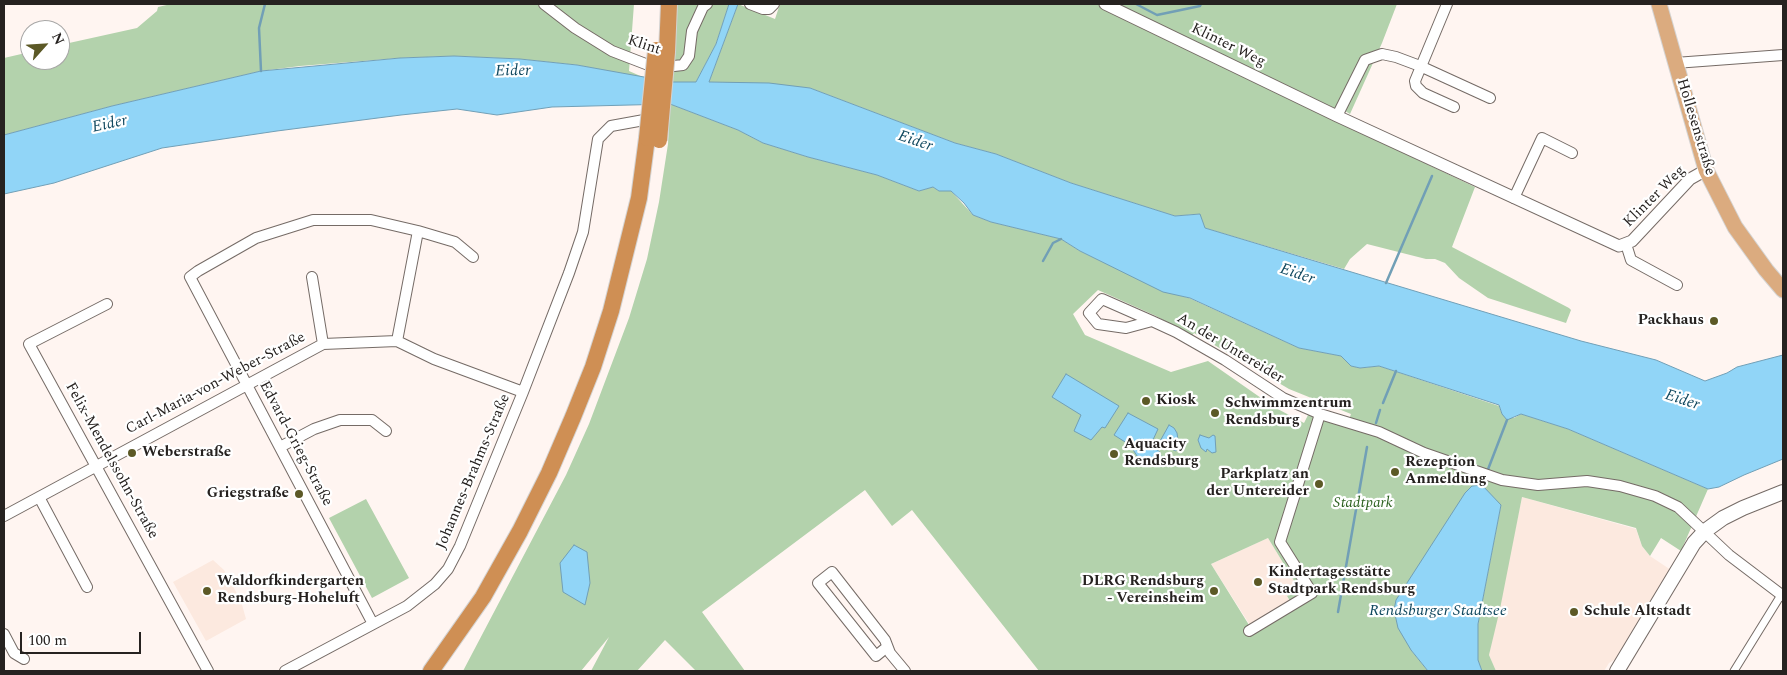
<!DOCTYPE html>
<html>
<head>
<meta charset="utf-8">
<style>
  body { margin:0 }
  #map { position:relative; width:1787px; height:675px; overflow:hidden; background:#fff5f1; font-family:Spectral,serif }
  canvas { display:block }
  .frame { position:absolute; inset:0; border:5px solid #262220; pointer-events:none }
  .north { position:absolute; left:20px; top:20px; width:50px; height:50px; box-sizing:border-box; background:#fff; border:1px solid #a8a7a6; border-radius:50%; rotate:64deg; font-size:14px; font-weight:700; line-height:20px; text-align:center; color:#262220 }
  .north::after { content:''; display:block; margin:auto; width:18px; height:22px; background:#5c5926; clip-path:polygon(50% 0,100% 100%,50% 72%,0 100%) }
  .scale { position:absolute; left:20px; top:632px; width:121px; height:22px; box-sizing:border-box; border:2px solid #262220; border-top:0; padding-left:6px; font-size:15px; line-height:18px; white-space:nowrap; color:#262220; -webkit-text-stroke:4px #fff; paint-order:stroke }
</style>
</head>
<body>
<div id="map">
<canvas width="1787" height="675"></canvas>
<div class="frame"></div>
<div class="north">N</div>
<div class="scale">100 m</div>
</div>
<script>
const ctx = document.querySelector('canvas').getContext('2d');
ctx.lineJoin = 'round';
function fillPath(path, color) {
  ctx.fillStyle = color;
  ctx.fill(path, 'evenodd');
}
function shape(rows) {
  const path = new Path2D();
  for (const r of rows) {
    path.moveTo(r[0], r[1]);
    for (let i = 2; i < r.length; i += 2) path.lineTo(r[i], r[i + 1]);
  }
  return path;
}
function strokePath(path, color, width, dash) {
  ctx.strokeStyle = color;
  ctx.lineWidth = width;
  ctx.lineCap = dash ? 'butt' : 'round';
  ctx.setLineDash(dash || []);
  ctx.stroke(path);
}
function write(font, color, halo, rows, align = 'center') {
  ctx.font = font + ' Spectral,serif';
  ctx.lineWidth = 4.5;
  ctx.setLineDash([]);
  ctx.textBaseline = 'middle';
  ctx.strokeStyle = halo;
  ctx.fillStyle = color;
  for (const [text, x, y, turn = 0] of rows) {
    ctx.save();
    ctx.translate(x, y);
    ctx.rotate((+turn || 0) * Math.PI / 180);
    ctx.textAlign = isNaN(turn) ? turn : align;
    if (halo) ctx.strokeText(text, 0, 0);
    ctx.fillText(text, 0, 0);
    ctx.restore();
  }
}
fillPath(shape([
  [1522,497,1636,529,1642,546,1650,556,1674,572,1626,653,1609,663,1604,671,1496,671,1489,655],
  [1268,538,1299,589,1287,596,1290,602,1250,625,1211,564],
  [213,560,224,570,241,601,246,619,206,641,173,582]
]), '#fce9df');
fillPath(shape([
  [171,4,634,4,629,71,645,78,577,65,520,59,454,56,400,58,300,66,261,71,112,106,4,135,4,58,30,52,30,60,60,60,60,45,137,28,157,11,158,7],
  [677,4,729,4,716,44,696,82,672,82],
  [738,4,775,19,780,4,1397,4,1382,43,1350,114,1337,106,1334,120,1475,187,1452,247,1569,308,1571,310,1566,323,1488,298,1459,278,1445,263,1435,259,1426,259,1367,244,1350,259,1344,269,1205,228,1199,214,1175,216,1071,183,996,154,955,143,810,88,709,82],
  [670,104,738,130,763,143,808,157,877,175,919,191,933,187,939,191,951,191,973,215,991,222,1061,239,1080,251,1163,291,1189,298,1299,348,1341,356,1351,366,1360,368,1379,366,1499,406,1502,414,1514,418,1521,414,1568,429,1708,489,1681,551,1661,538,1650,556,1642,546,1636,528,1522,497,1500,609,1489,655,1496,671,1482,671,1478,661,1478,624,1501,505,1411,650,1428,671,1039,671,912,510,892,526,865,490,702,612,745,671,696,671,665,640,637,671,591,671,609,637,581,671,463,671,566,475,589,424,629,318,647,259,659,202,668,144],
  [1098,290,1156,316,1192,336,1194,333,1289,389,1351,414,1347,425,1309,413,1304,423,1274,407,1208,361,1171,372,1085,335,1073,314],
  [1268,538,1299,589,1287,596,1290,601,1249,625,1211,564],
  [366,499,409,578,372,598,329,518]
]), '#b3d2ac');
const water = shape([
  [729,4,738,4,709,82,769,83,810,88,955,143,996,154,1071,183,1175,216,1200,214,1205,228,1581,341,1656,360,1705,381,1727,373,1737,367,1783,355,1783,459,1744,475,1719,487,1708,489,1568,429,1521,414,1507,420,1502,414,1499,405,1379,366,1360,368,1351,366,1341,356,1299,348,1190,298,1163,292,1080,251,1061,239,991,222,973,215,964,203,951,191,939,191,933,187,919,191,877,175,808,157,763,143,738,130,670,104,552,107,497,115,457,109,401,115,277,131,162,148,54,183,4,194,4,135,112,106,261,71,400,58,454,56,520,59,577,65,672,82,696,82,716,44,729,4],
  [1066,374,1119,406,1105,428,1102,427,1091,440,1074,431,1081,415,1052,397,1066,374],
  [1128,413,1158,429,1152,442,1154,448,1159,451,1164,463,1149,464,1139,459,1130,445,1114,435,1128,413],
  [1169,425,1174,428,1177,433,1178,440,1176,451,1159,443,1169,425],
  [1200,435,1209,438,1213,435,1215,436,1216,452,1212,453,1207,449,1206,452,1201,448,1198,440,1200,435],
  [1482,485,1501,505,1478,624,1478,660,1482,671,1428,671,1411,650,1398,628,1394,610,1396,600,1465,493,1472,486,1482,485],
  [574,545,587,552,590,583,585,605,563,592,560,563,574,545]
]);
fillPath(water, '#91d5f7');
strokePath(water, '#719fb6', 1);
strokePath(shape([
  [1136,4,1157,15,1200,6,1201,4],
  [261,71,259,28,265,4],
  [1043,261,1053,243,1061,239],
  [1386,283,1432,176],
  [1383,403,1396,371],
  [1376,423,1380,410],
  [1487,472,1507,420],
  [1482,485,1485,477],
  [1338,612,1367,447]
]), '#719fb6', 2.5);
const pedestrian = shape([
  [1734,671,1781,595]
]);
const minor = shape([
  [544,4,575,28,612,51,656,68,683,65,689,56,692,31,703,7,707,4],
  [750,4,763,9,769,9,774,4],
  [1447,4,1415,81,1416,86,1423,93,1454,107],
  [1675,63,1783,55],
  [1337,116,1365,60,1382,54,1396,57,1420,66,1490,98],
  [1514,198,1542,138,1572,153],
  [418,231,455,242,473,257],
  [1626,244,1631,260,1677,285],
  [312,277,323,344],
  [107,304,29,344,208,671],
  [1152,321,1126,328,1098,324,1089,313,1102,299,1152,321,1176,332,1225,360,1283,398,1320,414,1379,432,1424,453,1502,480,1538,485,1587,481,1620,486,1655,496,1678,507,1729,555,1783,596],
  [280,447,314,429,340,420,372,420,386,431],
  [39,497,87,587],
  [4,516,323,344,397,341,434,359,523,392],
  [373,624,190,277,198,271,256,238,313,220,371,220,418,231,397,341],
  [1249,631,1312,593,1280,542,1320,414],
  [4,634,14,653,24,659],
  [887,647,876,656,818,583,832,572,885,640,890,653,905,671],
  [285,671,407,606,435,584,448,569,460,546,523,392,569,273,583,232,598,139,611,126,644,120,653,121]
]);
const tertiary = shape([
  [1105,4,1337,116,1619,246,1632,241,1690,179,1706,170]
]);
const secondary = shape([
  [1617,671,1694,543,1705,531,1723,518,1743,508,1783,492]
]);
const primary = shape([
  [1659,4,1706,170,1735,227,1766,270,1783,290]
]);
const trunk = shape([
  [667,52,669,4],
  [431,671,483,597,520,531,549,473,573,417,593,367,611,311,639,198,647,138]
]);
strokePath(pedestrian, '#756b66', 9);
strokePath(minor, '#756b66', 12);
strokePath(tertiary, '#756b66', 13);
strokePath(secondary, '#756b66', 16);
strokePath(primary, '#d4d3d2', 17);
strokePath(trunk, '#d4d3d2', 18);
strokePath(pedestrian, '#fff', 7);
strokePath(minor, '#fff', 10);
strokePath(tertiary, '#fff', 11);
strokePath(secondary, '#fff', 14);
strokePath(primary, '#dbab7f', 15);
strokePath(trunk, '#cf8f54', 16);
const trunkBridge = shape([
  [647,138,656,50],
  [659,140,667,52]
]);
strokePath(trunkBridge, '#d4d3d2', 18, []);
strokePath(trunkBridge, '#cf8f54', 16);
for (const [x, y, r, color] of [
  [1714,321,5,"#5c5926"],
  [1146,401,5,"#5c5926"],
  [1215,413,5,"#5c5926"],
  [132,453,5,"#5c5926"],
  [1114,454,5,"#5c5926"],
  [1395,472,5,"#5c5926"],
  [1319,484,5,"#5c5926"],
  [299,494,5,"#5c5926"],
  [1258,582,5,"#5c5926"],
  [207,591,5,"#5c5926"],
  [1214,591,5,"#5c5926"],
  [1574,612,5,"#5c5926"]
]) {
  const dot = new Path2D();
  dot.arc(x, y, r, 0, 2 * Math.PI);
  ctx.fillStyle = color;
  ctx.fill(dot);
  strokePath(dot, '#fff', 2);
}
write('15px', '#262220', '#fff', [
  ["Klint",644,46,18],
  ["Klinter Weg",1228,46,26],
  ["Hollesenstraße",1695,127,73],
  ["Klinter Weg",1655,197,-45],
  ["An der Untereider",1230,349,31],
  ["Carl-Maria-von-Weber-Straße",216,384,-28],
  ["Edvard-Grieg-Straße",295,444,62],
  ["Felix-Mendelssohn-Straße",111,461,61],
  ["Johannes-Brahms-Straße",474,472,-67]
]);
write('bold 15px', '#262220', '#fff', [
  ["Packhaus",1704,321,"right"],
  ["Kiosk",1156,401],
  ["Schwimmzentrum",1225,404],
  ["Rendsburg",1225,421],
  ["Aquacity",1124,445],
  ["Rendsburg",1124,462],
  ["Weberstraße",142,453],
  ["Rezeption",1405,463],
  ["Anmeldung",1405,480],
  ["Parkplatz an",1309,475,"right"],
  ["der Untereider",1309,492,"right"],
  ["Griegstraße",289,494,"right"],
  ["Kindertagesstätte",1268,573],
  ["Stadtpark Rendsburg",1268,590],
  ["Waldorfkindergarten",217,582],
  ["Rendsburg-Hoheluft",217,599],
  ["DLRG Rendsburg",1204,582,"right"],
  ["- Vereinsheim",1204,599,"right"],
  ["Schule Altstadt",1584,612]
], 'left');
write('italic 15px', '#2c611f', '#fff', [
  ["Stadtpark",1363,504]
]);
write('italic 16px', '#10485f', '#fff', [
  ["Eider",513,72,-1],
  ["Eider",110,125,-12],
  ["Eider",915,142,19],
  ["Eider",1297,275,19],
  ["Eider",1682,401,18],
  ["Rendsburger Stadtsee",1438,612]
]);
</script>
</body>
</html>
